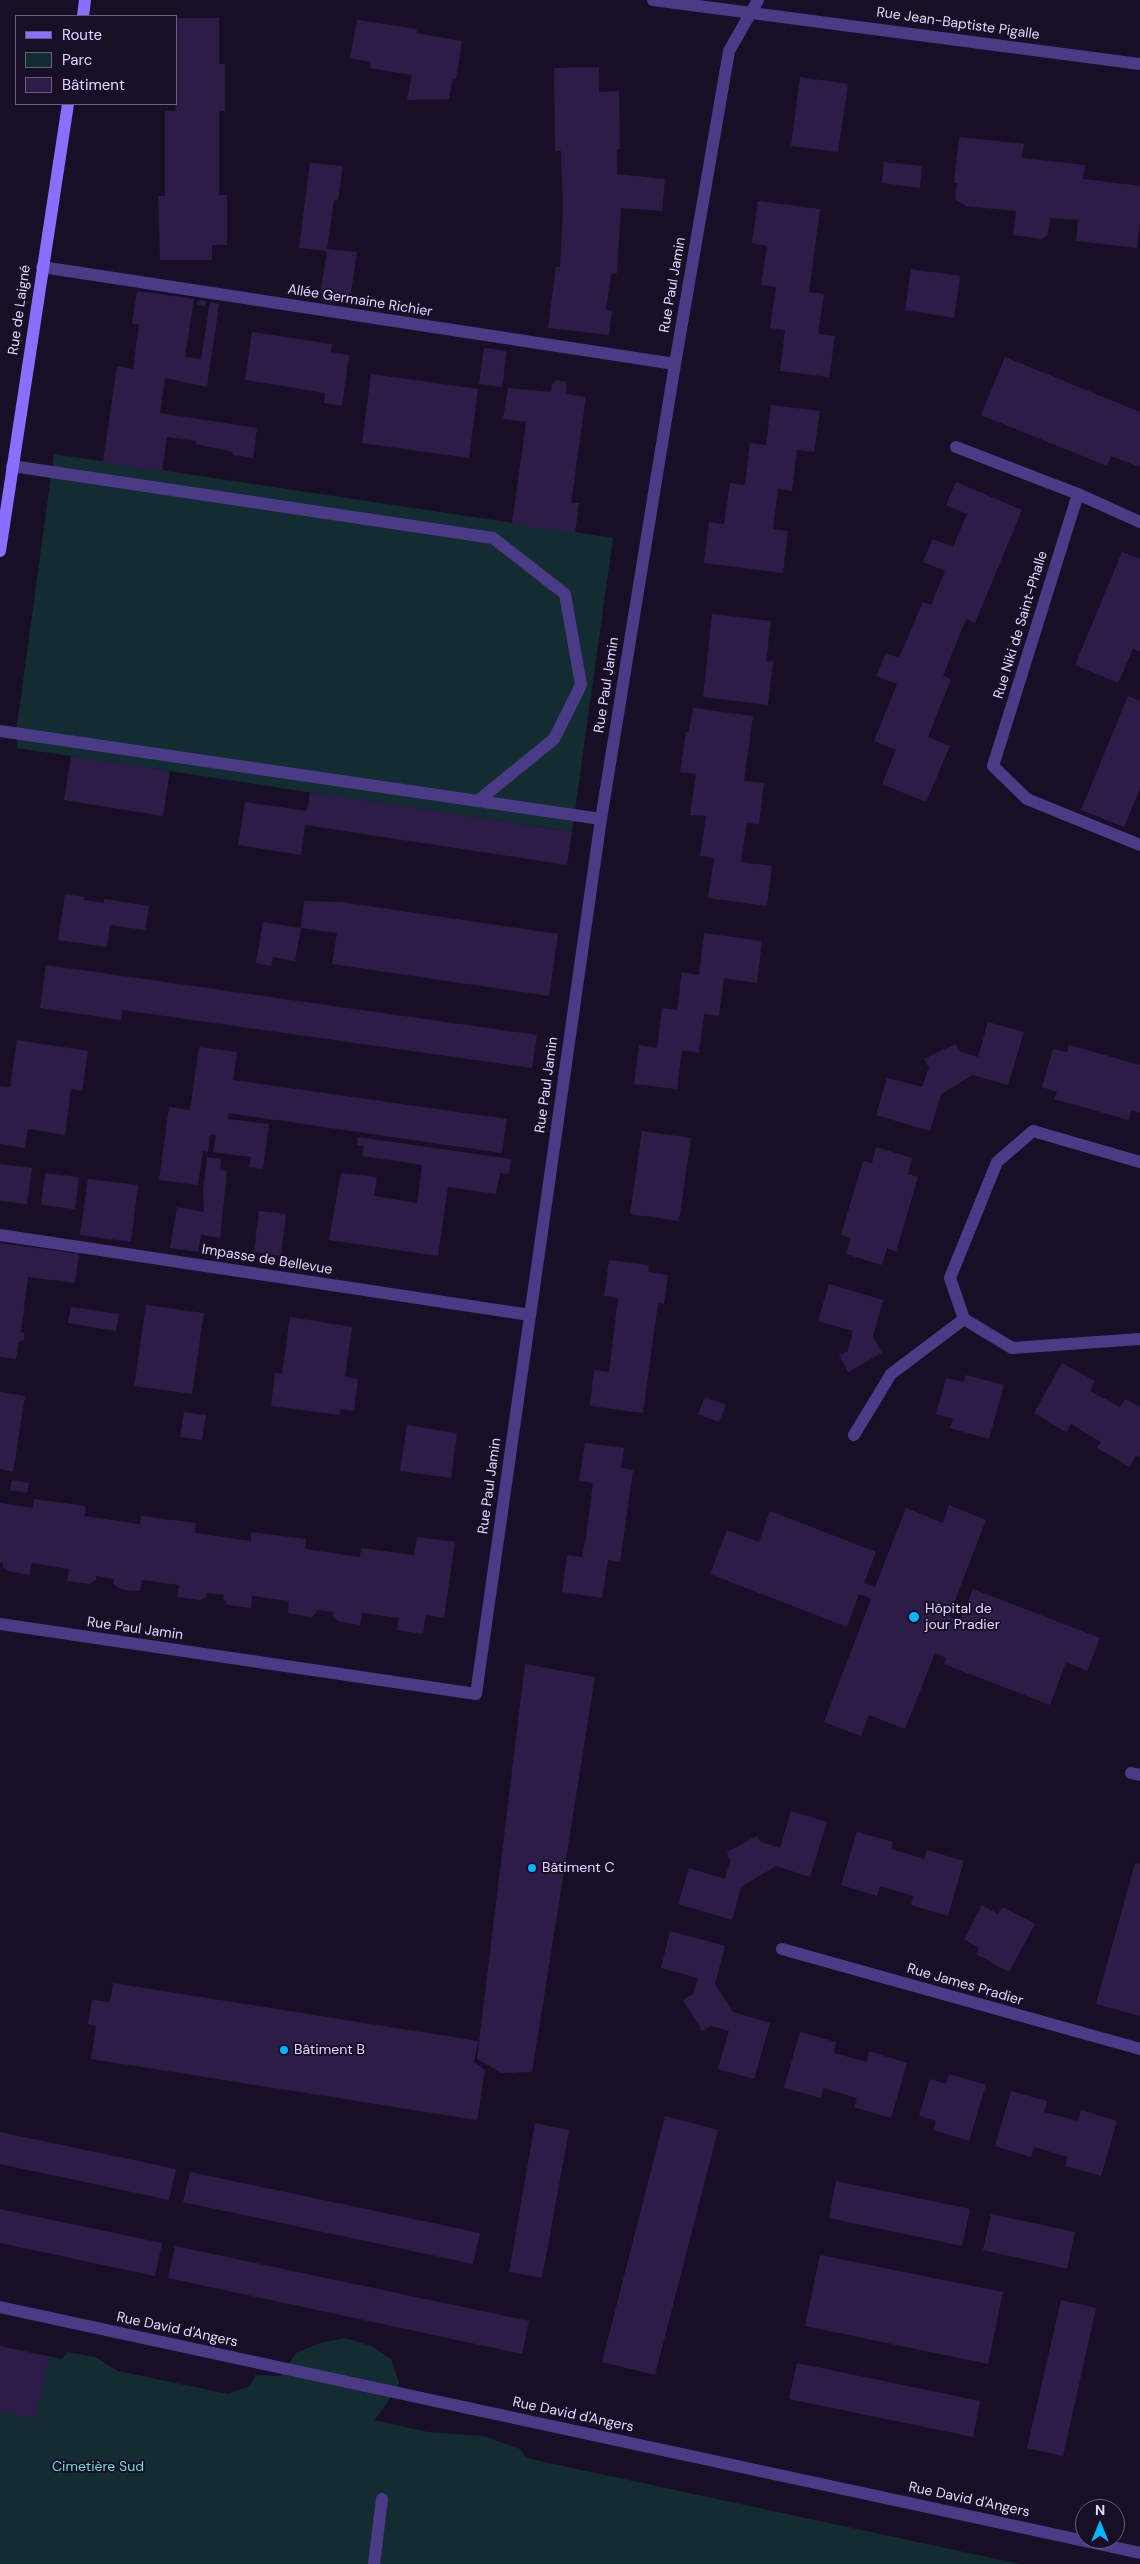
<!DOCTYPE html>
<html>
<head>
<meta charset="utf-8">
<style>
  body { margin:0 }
  #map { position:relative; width:1140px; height:2564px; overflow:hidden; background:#180f27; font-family:"DM Sans",sans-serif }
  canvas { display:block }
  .legend { position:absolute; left:15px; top:15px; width:162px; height:90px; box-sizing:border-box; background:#180f27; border:1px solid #695f7d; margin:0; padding:6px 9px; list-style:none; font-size:15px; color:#e2d6ff }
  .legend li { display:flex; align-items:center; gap:10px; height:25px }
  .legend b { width:25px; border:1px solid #695f7d }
  .north { position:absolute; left:1075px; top:2499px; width:50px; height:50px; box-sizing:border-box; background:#180f27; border:1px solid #695f7d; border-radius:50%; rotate:0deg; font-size:14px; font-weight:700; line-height:20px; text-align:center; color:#e2d6ff }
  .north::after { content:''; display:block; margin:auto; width:18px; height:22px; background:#02b7fe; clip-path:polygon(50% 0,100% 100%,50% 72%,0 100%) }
</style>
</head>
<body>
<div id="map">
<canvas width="1140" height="2564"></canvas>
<ul class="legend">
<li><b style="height:6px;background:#8b6dff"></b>Route</li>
<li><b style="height:14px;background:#122c31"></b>Parc</li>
<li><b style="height:14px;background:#2d1c48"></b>Bâtiment</li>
</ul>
<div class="north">N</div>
</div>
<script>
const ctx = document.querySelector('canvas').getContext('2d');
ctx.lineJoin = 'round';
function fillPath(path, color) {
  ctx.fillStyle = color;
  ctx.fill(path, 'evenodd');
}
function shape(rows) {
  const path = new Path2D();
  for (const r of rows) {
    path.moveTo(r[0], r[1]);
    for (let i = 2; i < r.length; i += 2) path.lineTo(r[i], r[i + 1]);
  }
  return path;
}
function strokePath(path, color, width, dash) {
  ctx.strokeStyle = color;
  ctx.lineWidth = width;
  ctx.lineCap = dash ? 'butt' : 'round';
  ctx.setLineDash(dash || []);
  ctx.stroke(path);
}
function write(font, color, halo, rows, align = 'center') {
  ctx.font = font + ' "DM Sans",sans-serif';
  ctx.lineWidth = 4;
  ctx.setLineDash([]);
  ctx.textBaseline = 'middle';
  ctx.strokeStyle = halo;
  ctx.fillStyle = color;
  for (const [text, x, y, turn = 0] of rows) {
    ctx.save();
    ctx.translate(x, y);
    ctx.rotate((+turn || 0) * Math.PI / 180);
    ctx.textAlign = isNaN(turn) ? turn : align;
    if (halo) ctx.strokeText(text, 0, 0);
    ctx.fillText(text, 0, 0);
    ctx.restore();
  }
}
fillPath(shape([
  [54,454,613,538,572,832,17,748,16,733],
  [345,2338,371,2346,391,2359,399,2383,383,2409,374,2420,428,2432,484,2436,520,2449,526,2458,1020,2564,0,2564,0,2346,62,2359,68,2352,95,2357,118,2371,228,2394,250,2386,256,2375,281,2376,296,2353,320,2343]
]), '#122c31');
fillPath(shape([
  [176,18,219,18,219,64,225,64,225,111,219,111,219,195,227,195,227,245,212,245,212,260,160,260,158,196,165,196,165,111,175,111,176,104],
  [357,20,417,29,416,33,462,41,456,79,453,78,449,99,407,100,412,75,370,68,371,62,350,58],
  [599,67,599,92,619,91,620,149,617,149,617,174,665,179,662,211,621,208,617,273,611,274,606,310,612,311,609,335,548,328,556,267,560,267,563,209,561,151,555,151,554,68],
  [800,77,848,84,838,152,791,146],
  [959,137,1024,144,1022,158,1085,165,1083,179,1140,186,1140,221,1137,248,1076,241,1078,220,1050,218,1048,234,1042,239,1013,235,1016,211,966,206,955,199,957,183,954,183],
  [884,162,922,166,920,188,882,183],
  [310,163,343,166,338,200,334,200,327,249,357,252,350,299,320,294,327,251,299,248],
  [758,201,820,209,809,292,824,294,818,334,835,336,829,377,780,371,785,330,770,328,776,287,761,285,767,246,752,243],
  [911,269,960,276,954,318,905,310],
  [137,291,194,299,185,357,201,359,210,302,219,304,207,387,165,378,160,413,257,428,253,458,233,455,233,452,196,444,196,441,167,437,162,471,103,462,117,366,133,369,139,325,132,323],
  [198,300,206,301,205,306,197,305],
  [252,332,332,344,331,352,349,355,342,406,324,403,325,393,245,380],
  [484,348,507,351,502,387,479,384],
  [1005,357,1140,412,1140,467,1111,456,1107,466,981,415],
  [371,374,478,389,469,458,362,443],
  [556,380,566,382,567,394,586,397,571,503,579,503,575,533,512,524,526,422,503,419,508,388,551,392,552,385],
  [771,405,820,411,814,452,797,450,792,491,778,489,773,529,788,531,783,573,704,563,709,522,724,524,730,483,745,485,750,443,766,445],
  [956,482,1022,510,975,623,966,619,943,676,951,679,928,737,950,746,926,802,882,784,896,750,874,741,897,684,876,676,886,653,899,658,923,602,931,605,945,571,923,562,933,539,953,547,967,514,946,505],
  [1122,552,1140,559,1140,652,1133,649,1118,683,1075,665],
  [712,614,771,621,766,661,773,662,768,705,703,697],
  [1128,696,1140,701,1140,789,1124,827,1081,810],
  [693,708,753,716,744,781,764,783,759,824,747,823,741,862,772,866,767,906,708,898,714,858,700,856,706,816,690,815,696,774,680,772,686,732,689,732],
  [71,756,170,771,163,816,64,800],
  [310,792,572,832,567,865,305,825,301,855,238,845,245,802,307,811],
  [65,894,84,897,84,900,104,903,104,899,149,906,145,930,110,925,107,947,58,940],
  [304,901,341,902,558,934,549,996,332,964,337,933,301,928,295,961,273,957,271,966,256,963,263,922,301,928],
  [704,933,762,941,757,983,724,978,719,1016,704,1014,699,1053,682,1050,677,1089,634,1084,639,1045,657,1048,662,1008,677,1010,682,972,699,975],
  [46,965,537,1035,532,1068,122,1010,121,1020,40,1008],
  [988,1022,1024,1032,1008,1085,973,1075,941,1094,930,1131,876,1115,887,1078,922,1087,929,1067,924,1059,955,1044,959,1051,978,1057],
  [17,1040,88,1051,82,1091,71,1089,65,1135,28,1129,25,1148,0,1144,0,1086,10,1087],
  [1069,1045,1140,1065,1140,1113,1131,1110,1129,1120,1054,1099,1057,1092,1042,1087,1053,1049,1067,1052],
  [199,1047,237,1052,233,1080,507,1119,502,1153,228,1113,228,1119,269,1124,263,1169,249,1167,251,1157,213,1152,216,1135,210,1134,208,1152,203,1151,198,1185,159,1180,169,1107,190,1110],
  [642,1131,691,1138,679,1221,630,1214],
  [358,1137,511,1159,509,1174,500,1173,496,1194,448,1187,438,1256,329,1240,341,1173,377,1177,374,1196,417,1203,422,1165,362,1156,364,1146,357,1145],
  [876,1147,912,1158,908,1174,918,1177,896,1252,887,1248,882,1265,846,1254,851,1238,841,1235,863,1161,872,1163],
  [207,1157,221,1159,220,1170,227,1171,220,1238,201,1235,198,1252,170,1248,177,1207,204,1212,203,1190],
  [0,1164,32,1168,27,1204,0,1201],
  [45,1173,79,1177,75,1209,41,1205],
  [88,1179,138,1185,131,1242,80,1235],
  [259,1211,286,1214,281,1256,254,1252],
  [0,1243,79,1254,75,1283,28,1277,21,1332,24,1333,24,1340,19,1342,16,1359,0,1357],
  [609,1260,649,1265,648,1272,668,1275,664,1304,658,1303,643,1413,590,1406,594,1370,609,1372,618,1298,604,1296],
  [829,1284,883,1300,873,1337,882,1353,848,1372,839,1355,848,1351,853,1331,818,1321],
  [146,1305,204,1313,192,1394,134,1386],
  [71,1307,119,1314,116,1331,68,1323],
  [290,1317,352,1327,345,1377,358,1379,354,1411,340,1409,340,1415,271,1406,275,1373,282,1374],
  [1062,1363,1095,1381,1090,1391,1120,1407,1125,1399,1140,1407,1140,1458,1136,1455,1130,1467,1097,1448,1101,1442,1071,1424,1066,1432,1034,1413],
  [966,1375,1004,1385,989,1439,950,1428,953,1419,936,1414,946,1378,964,1382],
  [0,1392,25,1396,13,1472,0,1469],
  [705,1397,726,1405,719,1422,698,1414],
  [184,1412,206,1415,202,1440,180,1437],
  [407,1425,457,1433,451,1478,400,1471],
  [585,1443,624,1448,621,1468,633,1470,620,1562,608,1560,602,1598,562,1592,567,1555,582,1557,586,1537,593,1483,579,1481],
  [12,1480,29,1483,27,1493,10,1490],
  [34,1499,86,1506,84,1516,140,1524,141,1516,196,1523,195,1533,251,1541,251,1532,306,1539,305,1549,360,1557,361,1548,414,1555,417,1537,455,1542,444,1618,426,1615,423,1634,397,1630,399,1618,362,1613,360,1625,338,1621,333,1616,334,1612,325,1611,317,1610,316,1613,311,1617,288,1613,289,1601,252,1596,251,1608,228,1605,223,1599,224,1595,206,1593,206,1597,200,1600,177,1597,179,1585,142,1580,140,1591,125,1590,118,1588,113,1583,114,1579,96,1576,96,1580,90,1584,67,1581,69,1569,31,1563,30,1575,8,1571,3,1567,3,1563,0,1562,0,1503,33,1508],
  [949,1505,986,1520,949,1616,960,1621,973,1589,1100,1638,1087,1671,1066,1662,1050,1705,944,1664,946,1658,935,1653,905,1729,869,1715,861,1736,824,1722,871,1599,859,1594,847,1627,710,1574,727,1530,759,1542,770,1511,876,1552,864,1583,875,1587,906,1508,943,1523],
  [525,1664,595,1677,532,2072,502,2073,477,2059],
  [791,1811,827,1822,810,1877,776,1866,741,1887,732,1920,678,1904,689,1868,725,1879,730,1861,727,1852,757,1836,761,1842,780,1848],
  [857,1832,893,1842,891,1849,924,1859,927,1850,964,1861,948,1916,911,1905,913,1896,880,1886,877,1896,841,1885],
  [1135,1863,1140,1864,1140,2016,1096,2004],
  [982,1905,998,1914,1003,1907,1035,1924,1009,1972,976,1954,979,1948,964,1939],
  [670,1931,725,1946,715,1984,733,2012,770,2023,754,2079,718,2069,729,2031,711,2026,702,2031,683,2000,693,1994,698,1978,661,1968],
  [113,1983,478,2041,474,2062,485,2070,477,2120,91,2059,96,2026,88,2024,92,2000,110,2002],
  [800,2032,836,2042,834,2053,867,2062,869,2051,907,2063,891,2118,854,2107,857,2098,823,2088,821,2098,784,2088],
  [949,2074,986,2085,969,2141,934,2130,936,2121,919,2116,930,2079,946,2084],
  [1011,2091,1047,2101,1044,2112,1078,2121,1081,2110,1117,2121,1101,2176,1065,2166,1068,2157,1034,2147,1031,2157,995,2146],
  [665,2116,718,2130,655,2375,602,2362],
  [535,2123,569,2130,542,2278,509,2272],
  [0,2132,176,2169,169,2200,0,2164],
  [190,2172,480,2233,473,2264,183,2202],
  [836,2181,970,2209,962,2246,829,2218],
  [0,2209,162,2243,155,2276,0,2243],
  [991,2214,1075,2232,1067,2269,983,2250],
  [175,2246,529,2321,522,2354,168,2278],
  [820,2255,1003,2292,988,2364,805,2326],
  [1061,2300,1096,2308,1063,2456,1027,2448],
  [0,2346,49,2357,36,2419,0,2411],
  [797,2363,980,2401,973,2437,789,2399]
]), '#2d1c48');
strokePath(shape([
  [12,466,493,538,565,594,581,685,554,739,479,800],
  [0,731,601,819],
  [0,1235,530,1315],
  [1131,1773,1140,1775]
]), '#4b3b86', 12);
strokePath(shape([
  [653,0,1140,64],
  [42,267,675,364],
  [956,447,1078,494,1140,522],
  [1078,494,993,766,1027,799,1140,845],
  [1140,1162,1033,1131,997,1162,950,1278,964,1319,1012,1348,1140,1339],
  [854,1435,891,1374,964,1319],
  [0,1624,476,1694,601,819,675,364,729,51,758,0],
  [782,1949,1140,2049],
  [0,2307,1140,2553],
  [374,2564,382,2499]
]), '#4b3b86', 12);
strokePath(shape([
  [83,16,85,0],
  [0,551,68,104]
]), '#8b6dff', 12);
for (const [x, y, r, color] of [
  [914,1617,6,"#02b7fe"],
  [532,1868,5,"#02b7fe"],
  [284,2050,5,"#02b7fe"]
]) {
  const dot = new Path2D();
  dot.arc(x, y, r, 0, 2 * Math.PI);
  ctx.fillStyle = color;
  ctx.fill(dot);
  strokePath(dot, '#180f27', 2);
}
write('14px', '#e2d6ff', '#180f27', [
  ["Rue Jean-Baptiste Pigalle",958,24,8],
  ["Rue Paul Jamin",673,285,-80],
  ["Allée Germaine Richier",360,301,9],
  ["Rue de Laigné",20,310,-82],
  ["Rue Niki de Saint-Phalle",1021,625,-73],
  ["Rue Paul Jamin",607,685,-81],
  ["Rue Paul Jamin",547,1085,-82],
  ["Impasse de Bellevue",267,1260,9],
  ["Rue Paul Jamin",490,1486,-82],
  ["Rue Paul Jamin",135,1629,8],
  ["Rue James Pradier",965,1985,16],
  ["Rue David d'Angers",177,2330,12],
  ["Rue David d'Angers",573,2415,12],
  ["Rue David d'Angers",969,2500,12]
]);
write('14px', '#e2d6ff', '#180f27', [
  ["Hôpital de",925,1609],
  ["jour Pradier",925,1625],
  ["Bâtiment C",542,1868],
  ["Bâtiment B",294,2050]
], 'left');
write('14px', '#61e0d8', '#180f27', [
  ["Cimetière Sud",98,2467]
]);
</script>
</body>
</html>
